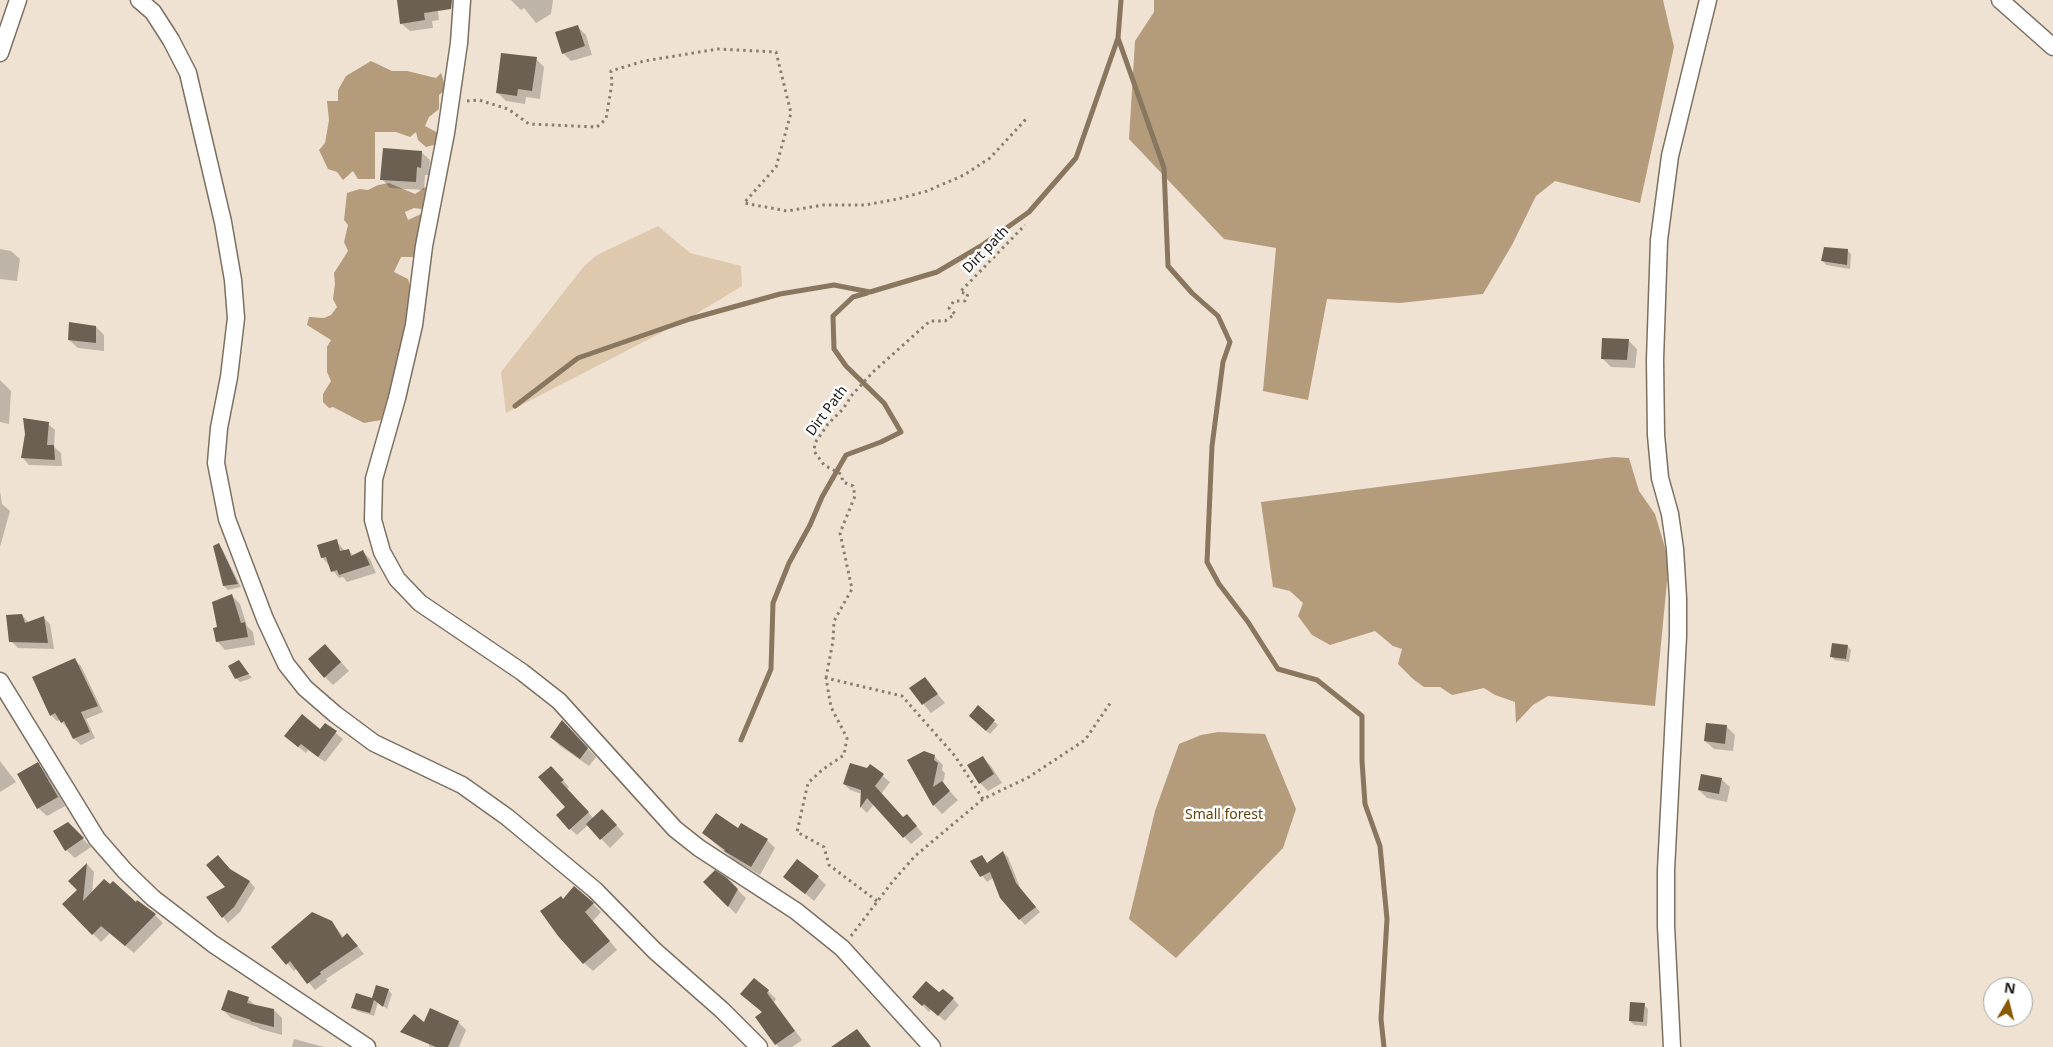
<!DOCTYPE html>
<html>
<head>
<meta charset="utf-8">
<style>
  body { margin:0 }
  #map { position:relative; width:2053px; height:1047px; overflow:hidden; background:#efe2d2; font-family:"Noto Sans",sans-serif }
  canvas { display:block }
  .north { position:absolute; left:1983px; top:977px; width:50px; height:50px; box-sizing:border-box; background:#fff; border:1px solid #a5a3a1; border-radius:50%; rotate:8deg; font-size:14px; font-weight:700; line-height:20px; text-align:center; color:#1d1813 }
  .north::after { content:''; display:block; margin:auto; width:18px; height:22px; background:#895900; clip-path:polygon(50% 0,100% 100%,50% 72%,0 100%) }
</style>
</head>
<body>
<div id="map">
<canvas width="2053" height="1047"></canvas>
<div class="north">N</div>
</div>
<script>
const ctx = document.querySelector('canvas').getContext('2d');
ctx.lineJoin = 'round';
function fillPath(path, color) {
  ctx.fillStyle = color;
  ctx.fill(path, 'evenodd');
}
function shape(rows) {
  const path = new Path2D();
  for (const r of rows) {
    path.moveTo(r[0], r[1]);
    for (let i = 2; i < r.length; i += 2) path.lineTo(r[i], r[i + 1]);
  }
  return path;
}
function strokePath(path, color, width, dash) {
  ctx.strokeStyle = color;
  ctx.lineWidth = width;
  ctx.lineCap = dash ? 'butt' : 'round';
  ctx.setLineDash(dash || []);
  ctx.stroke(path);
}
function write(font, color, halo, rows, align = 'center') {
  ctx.font = font + ' "Noto Sans",sans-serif';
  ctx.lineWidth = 5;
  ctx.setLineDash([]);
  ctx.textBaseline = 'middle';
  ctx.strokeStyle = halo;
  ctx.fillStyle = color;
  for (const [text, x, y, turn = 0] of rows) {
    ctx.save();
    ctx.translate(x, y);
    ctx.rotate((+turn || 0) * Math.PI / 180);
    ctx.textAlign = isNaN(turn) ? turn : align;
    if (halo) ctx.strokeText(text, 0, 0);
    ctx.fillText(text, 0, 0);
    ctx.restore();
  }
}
fillPath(shape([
  [658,226,690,253,741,266,742,286,686,320,506,413,501,372,585,265,597,255]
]), '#dec9af');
fillPath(shape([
  [1154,0,1663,0,1674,47,1640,203,1555,181,1536,196,1512,245,1483,294,1400,303,1327,299,1308,400,1263,391,1276,248,1224,239,1129,139,1135,41,1154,12],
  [371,61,392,71,407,71,436,78,441,73,446,89,439,95,439,109,429,117,425,126,438,133,441,143,426,147,418,140,416,132,410,137,396,132,375,132,375,179,358,179,353,171,343,180,337,172,328,169,319,150,325,143,329,120,327,101,338,101,338,90,346,76],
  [389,183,415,194,427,186,430,196,429,210,414,208,405,212,408,220,421,214,420,257,401,257,394,272,408,279,413,296,412,323,381,420,364,423,333,407,329,408,323,402,323,394,331,381,327,372,327,347,331,340,307,325,309,317,324,318,331,315,337,307,333,299,335,284,334,273,348,251,344,242,348,225,344,220,347,193,360,189,368,190,378,185],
  [1613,457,1629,458,1639,491,1655,514,1669,561,1655,706,1548,696,1533,705,1516,723,1515,702,1495,695,1484,688,1452,695,1440,687,1424,687,1413,679,1398,664,1402,649,1393,646,1375,631,1330,645,1312,635,1298,616,1303,603,1290,591,1273,587,1261,502],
  [1218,732,1265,734,1296,809,1283,848,1176,958,1129,919,1155,811,1179,744,1201,735]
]), '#b39b7c');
fillPath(shape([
  [398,0,433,0,437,4,439,20,432,21,433,28,410,31,401,23],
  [511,0,553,0,551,14,536,23,524,8,521,10],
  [577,26,586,35,592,55,571,61,563,53],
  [536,59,544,67,540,99,526,97,525,104,506,101,498,93],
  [421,152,430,160,429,175,425,175,424,190,390,188,382,179],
  [0,249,11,251,20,259,17,281,0,279],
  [1847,250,1851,254,1850,269,1826,265,1823,261],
  [96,327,104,335,104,351,78,348,69,340],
  [1628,340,1637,349,1635,368,1611,367,1602,358],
  [0,380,11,391,9,424,0,422],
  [48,424,55,430,54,447,61,453,62,466,29,465,23,458,26,434],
  [0,491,2,504,10,511,0,547],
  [336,541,345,551,348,550,354,556,363,552,370,559,376,573,347,582,343,577,339,578,322,557],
  [218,545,222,549,241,587,228,590,224,586],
  [232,596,240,604,247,626,253,632,255,645,225,650,217,641,218,628],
  [22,615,29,623,43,617,50,624,54,649,18,648,11,641],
  [1847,646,1851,650,1849,662,1835,660,1831,656],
  [334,654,349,671,333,685,325,677],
  [75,660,81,666,103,712,86,719,95,738,81,745,74,739,69,728,68,729,60,720,57,721,51,715],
  [242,666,252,678,240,682,236,678],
  [925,679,945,703,931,713,911,689],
  [978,707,998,725,990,734,974,720],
  [562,722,596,757,589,766,560,746,551,737],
  [325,724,343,739,325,762,308,750,306,753,292,742,321,731],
  [1726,726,1735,735,1733,751,1714,749,1705,741],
  [934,756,943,765,942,770,945,773,943,784,958,800,942,814,934,805,909,760],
  [982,757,991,766,1002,783,988,791,980,783],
  [0,761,16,782,0,792],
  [37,764,46,772,65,806,47,816,38,808],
  [870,766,890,782,881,794,903,818,913,822,923,834,911,844,874,804,867,813,861,807,862,794,850,790,844,784,868,770],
  [557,774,569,787,567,789,594,819,611,819,624,834,610,848,588,825,577,835,570,829,567,807],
  [1721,779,1730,787,1727,802,1707,798,1699,790],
  [68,824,91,847,75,858,66,850],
  [739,830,767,840,775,848,760,875,734,860,703,833],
  [1003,852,1008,857,1021,890,1040,912,1025,925,1001,898,993,878,987,882,972,862,982,856,988,864],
  [87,864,94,872,92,893,136,904,155,915,163,923,134,953,110,933,101,942,64,904,78,890],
  [231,871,250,882,255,888,240,912,228,923,208,898,227,887],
  [785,876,818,877,826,885,814,901],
  [726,879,746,898,736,914,704,882],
  [587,898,601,912,593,921,617,950,593,971,584,963,563,900],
  [332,922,344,938,354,942,364,954,326,979,327,981,315,990,297,968,294,971,273,947],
  [388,990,392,994,387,1009,378,1002,374,1016,357,1011,353,1007],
  [768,991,776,999,774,1002,802,1040,792,1047,779,1047,776,1044,757,1017,763,1013,742,994],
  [229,992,248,999,256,1006,274,1010,282,1018,282,1035,260,1029,257,1027,231,1018,223,1010],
  [939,994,953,999,959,1005,945,1021,931,1009,929,1012,914,997],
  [1644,1005,1648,1009,1647,1026,1634,1025,1630,1021],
  [434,1011,458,1022,466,1030,459,1047,429,1047],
  [294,1039,324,1047,292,1047]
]), '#0003');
strokePath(shape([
  [1118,38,1164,168,1168,266,1192,293,1218,316,1230,342,1223,362,1212,446,1207,562,1219,584,1248,622,1278,669,1317,680,1362,716,1362,761,1365,804,1380,846,1387,919,1381,1019,1384,1047],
  [515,406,578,358,690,319,780,294,834,285,870,292,937,272,981,246,1029,212,1076,158,1118,38,1121,0],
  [741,740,771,669,773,603,789,563,810,525,822,497,846,455,881,442,901,432,884,403,846,366,834,349,833,316,853,297,867,293]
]), '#89765f', 5);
fillPath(shape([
  [397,0,452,0,451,9,424,13,425,20,400,24],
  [578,25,585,46,562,54,555,32],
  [501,53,537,57,532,91,518,89,517,96,496,93],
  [383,148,422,151,421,168,417,167,416,182,380,180],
  [1824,247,1848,249,1847,265,1821,261],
  [69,322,96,326,96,343,68,340],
  [1602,338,1629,339,1627,360,1601,359],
  [23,418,49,422,47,445,54,445,55,460,21,458,25,434],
  [337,539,340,551,349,549,351,556,363,550,370,565,339,575,337,570,331,572,326,557,321,558,317,545],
  [219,543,238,584,223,586,213,546],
  [232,594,241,623,245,622,248,637,216,642,213,628,217,627,212,602],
  [22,614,25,623,44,616,48,643,9,642,6,615],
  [1832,643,1848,645,1846,659,1830,657],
  [325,644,341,662,324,678,308,659],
  [75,658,98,706,81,712,90,732,73,739,64,721,61,723,55,713,50,716,32,677],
  [239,660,249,674,235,679,228,666],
  [925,677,938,694,922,705,909,688],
  [978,705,995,720,986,731,969,716],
  [302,714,320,729,325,723,337,731,318,757,301,744,298,747,284,736],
  [562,720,588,748,580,759,550,737],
  [1706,723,1727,725,1725,744,1704,741],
  [924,751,935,755,934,760,938,763,933,787,942,781,950,791,933,806,907,760],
  [983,756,994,774,979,784,967,765],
  [38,762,58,797,37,809,17,774],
  [850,763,867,768,870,764,884,774,875,786,903,817,907,814,917,826,903,838,867,798,860,808,861,790,843,784],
  [551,766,564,780,561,782,589,812,569,830,556,815,565,807,538,777],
  [1701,774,1722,778,1719,794,1698,790],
  [602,809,617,825,600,840,586,824],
  [716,813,738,828,741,823,768,839,751,867,724,851,725,850,702,833],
  [68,822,84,838,65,851,53,831],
  [1003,851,1016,883,1036,907,1019,920,1000,898,990,872,980,877,970,861,982,855,987,863],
  [218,855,230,869,250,881,234,907,222,918,206,897,225,887,206,865],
  [797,859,819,876,805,894,783,877],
  [87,863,83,901,104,879,110,884,113,881,136,902,137,900,156,914,125,946,101,926,92,935,62,904,77,890,68,881],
  [715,870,727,878,738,889,728,907,703,882],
  [574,886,594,903,585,912,610,941,583,964,558,936,540,911,561,896,563,899],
  [312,912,332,921,342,938,347,933,358,946,320,972,321,974,307,984,290,961,286,965,271,947],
  [754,978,769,990,767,993,795,1031,775,1045,755,1017,762,1012,740,994],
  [926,981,939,992,943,989,954,998,938,1016,924,1004,922,1006,912,997],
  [376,985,389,989,383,1007,374,1000,370,1013,351,1008,356,993,372,998],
  [228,990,249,997,247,1003,274,1009,274,1027,250,1021,251,1020,221,1010],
  [1630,1002,1645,1003,1643,1022,1629,1021],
  [430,1008,459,1021,448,1047,436,1047,400,1032,414,1014,424,1022],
  [857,1029,871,1047,831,1047]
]), '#6c6052');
const minor = shape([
  [139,0,153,12,171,40,188,73,223,222,233,280,236,318,229,377,219,428,216,463,227,519,265,619,286,664,305,688,335,714,374,743,462,785,507,817,595,890,655,951,722,1010,759,1047],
  [462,0,459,43,446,133,424,246,414,325,397,398,374,479,373,520,382,552,397,579,420,603,522,672,559,701,675,829,699,848,796,911,842,948,932,1047],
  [2000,0,2053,47],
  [0,53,18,0],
  [0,681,97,839,125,871,153,898,213,944,367,1047],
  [1672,1047,1666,926,1666,870,1678,636,1678,598,1675,549,1670,514,1660,478,1656,435,1655,360,1659,240,1670,156,1708,0]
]);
strokePath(minor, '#7b7062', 19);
strokePath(shape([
  [467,101,479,100,508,109,529,124,597,127,606,119,612,83,611,71,644,61,718,49,776,52,791,113,776,167,744,203,787,211,823,205,865,205,898,199,927,191,964,175,990,158,1027,118],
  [826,678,833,641,834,621,852,589,840,533,855,496,853,486,843,482,841,474,824,465,814,451,815,443,828,424,843,409,852,395,873,372,930,321,945,321,955,314,949,308,954,301,965,301,968,294,960,292,1025,225],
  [877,901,829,865,824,847,797,832,808,783,822,770,844,755,847,738,831,707,826,678,902,696,955,756,983,799],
  [851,936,893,881,915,856,983,799,1029,777,1085,740,1111,702]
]), '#877e73', 3, [2.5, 4]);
strokePath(minor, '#fff', 16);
write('14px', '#1d1813', '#fff', [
  ["Dirt path",986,250,-46],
  ["Dirt Path",827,411,-53]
]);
write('14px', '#65420a', '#fff', [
  ["Small forest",1224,815]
]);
</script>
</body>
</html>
